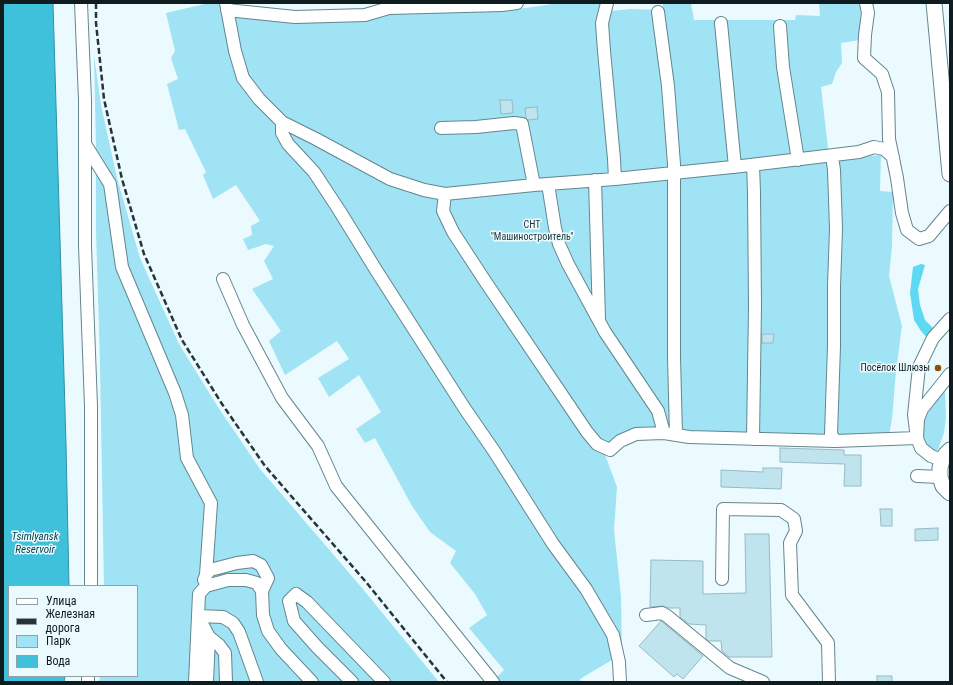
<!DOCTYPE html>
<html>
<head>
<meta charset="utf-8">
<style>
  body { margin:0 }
  #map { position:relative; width:953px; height:685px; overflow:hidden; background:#ebfafe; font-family:"Roboto Condensed",sans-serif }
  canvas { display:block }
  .frame { position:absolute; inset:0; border:4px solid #0e1c1f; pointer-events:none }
  .legend { position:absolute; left:8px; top:585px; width:130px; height:92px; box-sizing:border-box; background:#ebfafe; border:1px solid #93a1a5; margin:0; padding:5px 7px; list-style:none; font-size:12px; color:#0e1c1f }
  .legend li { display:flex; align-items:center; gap:8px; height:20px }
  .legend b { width:20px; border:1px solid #93a1a5 }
</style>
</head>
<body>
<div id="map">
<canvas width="953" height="685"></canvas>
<div class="frame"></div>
<ul class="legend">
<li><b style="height:5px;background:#fff"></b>Улица</li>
<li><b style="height:5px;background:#253437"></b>Железная дорога</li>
<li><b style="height:11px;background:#9fe3f4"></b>Парк</li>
<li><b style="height:11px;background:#40c1db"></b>Вода</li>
</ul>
</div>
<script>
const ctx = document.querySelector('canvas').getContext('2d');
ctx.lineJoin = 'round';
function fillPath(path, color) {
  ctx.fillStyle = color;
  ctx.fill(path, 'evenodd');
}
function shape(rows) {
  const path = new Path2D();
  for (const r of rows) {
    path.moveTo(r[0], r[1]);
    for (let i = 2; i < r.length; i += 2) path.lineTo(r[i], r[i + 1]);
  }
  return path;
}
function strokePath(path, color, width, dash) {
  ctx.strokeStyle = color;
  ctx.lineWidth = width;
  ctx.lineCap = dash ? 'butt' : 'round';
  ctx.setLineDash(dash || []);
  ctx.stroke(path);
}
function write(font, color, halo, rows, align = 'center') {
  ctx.font = font + ' "Roboto Condensed",sans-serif';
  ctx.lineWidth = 3;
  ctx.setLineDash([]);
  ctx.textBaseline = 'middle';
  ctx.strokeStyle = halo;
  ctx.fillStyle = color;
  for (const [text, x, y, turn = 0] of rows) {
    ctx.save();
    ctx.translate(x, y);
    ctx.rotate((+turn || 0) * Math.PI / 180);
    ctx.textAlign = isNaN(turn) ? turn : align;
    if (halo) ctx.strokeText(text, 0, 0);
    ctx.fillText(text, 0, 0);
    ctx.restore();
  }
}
fillPath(shape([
  [209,3,220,3,232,13,383,15,403,13,526,8,559,3,600,3,611,11,631,9,662,10,663,3,691,3,694,20,795,20,796,15,820,16,819,3,860,3,861,7,860,40,841,43,842,63,836,72,832,84,821,87,828,148,838,158,881,155,880,191,893,192,892,247,889,276,902,326,896,371,892,419,889,435,726,435,659,428,604,452,617,487,614,530,621,596,622,654,580,679,581,682,497,682,495,679,504,670,469,628,487,615,475,594,450,563,456,551,430,532,412,506,375,438,365,443,356,429,381,412,359,375,329,397,318,378,349,359,337,341,285,375,269,341,281,331,252,289,273,279,264,261,274,246,266,244,248,250,243,239,252,235,251,226,260,221,236,185,213,199,203,175,206,172,185,129,179,130,167,84,178,79,171,58,175,51,166,13],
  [94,55,101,105,117,178,140,258,179,344,218,407,260,469,362,588,439,682,99,682,100,676,137,676,137,586,104,586,100,364,96,231,96,148],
  [942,388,945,390,946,417,944,433,939,447,936,453,933,454,921,440,922,424,940,390]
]), '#9fe3f4');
fillPath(shape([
  [921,264,925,265,918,289,920,305,925,320,935,330,927,338,921,331,914,320,910,293,913,267]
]), '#5dd9f4');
const water = shape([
  [3,3,53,3,66,444,69,586,9,586,9,676,65,676,64,682,3,682,3,3]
]);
fillPath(water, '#40c1db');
strokePath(water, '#3190a3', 1);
const building = shape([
  [500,100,512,100,513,113,501,114,500,100],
  [537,107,538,119,528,120,526,118,525,108,537,107],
  [762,334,774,334,773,343,762,343,762,334],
  [780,448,844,450,844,455,861,455,861,486,844,486,845,464,780,462,780,448],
  [763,468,782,468,781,489,721,487,721,470,763,472,763,468],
  [880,509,892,509,892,526,881,526,880,509],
  [938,528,938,540,915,541,915,529,938,528],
  [745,534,769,534,772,657,729,657,722,651,721,641,709,641,706,639,706,625,689,624,680,617,680,608,669,608,662,606,650,607,651,560,703,561,703,594,746,593,745,534],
  [661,621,703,656,683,679,677,674,674,677,639,646,661,621],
  [877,676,892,676,892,682,877,682,877,676]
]);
fillPath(building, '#bfe4ee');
strokePath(building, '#96bac4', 1);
const minor = shape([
  [81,3,85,100,85,246,91,406,91,586],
  [226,3,235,51,243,78,259,99,282,122,282,133,288,144,314,172,339,210,376,270,465,409,494,451,553,544,586,589,613,635,619,662,620,682],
  [607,3,602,23,604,51,614,159,615,179],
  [866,3,868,13,865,35,864,58,882,74,888,92,889,139,897,178,902,213,907,230,919,239,929,236,950,211],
  [227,10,295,17,365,15,389,8,502,5,517,3],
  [658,12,668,86,674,164,674,357,676,435],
  [721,23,735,167],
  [780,26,783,67,798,160],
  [282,122,316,139,390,179,424,190,445,194,443,211,453,232,485,281,587,432,597,444,610,450,620,441,636,434,664,433,689,437,835,441,917,438,918,419,922,409,950,374],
  [441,128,476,127,514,123,522,124,534,185],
  [85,144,110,184,122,267,175,393,182,415,187,458,211,503,206,575],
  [832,156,834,170,836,229,834,286,834,346,831,434,835,441],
  [595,180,599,319],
  [548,184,555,228,559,244,568,264,605,332,658,411,664,433],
  [445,194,534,185,615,179,742,166,859,152,874,147,884,149,893,157],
  [223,279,243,325,282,398,318,446,336,486,493,682],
  [753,439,755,306,754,192,753,165],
  [942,460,931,456,921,448,917,438,914,415,919,367,933,338,950,319],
  [917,476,940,477],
  [722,579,723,509,781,510,794,519,796,531,790,543,792,595,828,643,829,682],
  [204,580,206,575,210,570,237,563,253,561,261,565,268,578,262,591],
  [646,615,662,613,667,616,730,668,763,682],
  [209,637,198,616,223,617,233,623,239,632,257,682],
  [88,682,88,676],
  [195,682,199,594,206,586,228,580,246,580,257,583,262,591,263,615,268,631,281,649,312,682],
  [207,682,209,637,219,645,225,653,226,682],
  [352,682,317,647,294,621,289,601,296,594,307,602,384,682]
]);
const major = shape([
  [934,3,950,174],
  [950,450,946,454,942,460,940,468,940,477,943,486,950,493]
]);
strokePath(minor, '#63868e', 14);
strokePath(major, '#63868e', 17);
strokePath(minor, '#fff', 12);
strokePath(major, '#fff', 15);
strokePath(shape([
  [96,3,96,23,104,99,122,179,144,254,182,340,222,404,265,466,366,582,447,682]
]), '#253437', 2.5, [6, 3]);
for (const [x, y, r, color] of [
  [938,368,4,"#8b5207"]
]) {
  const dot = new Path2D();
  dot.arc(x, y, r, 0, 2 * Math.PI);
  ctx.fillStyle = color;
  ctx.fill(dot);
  strokePath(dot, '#ebfafe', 1.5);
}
write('10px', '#1f353a', '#ebfafe', [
  ["СНТ",532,225],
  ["\"Машиностроитель\"",532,237]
]);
write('10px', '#0e1c1f', '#ebfafe', [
  ["Посёлок Шлюзы",930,368]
], 'right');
write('italic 11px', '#07414d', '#ebfafe', [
  ["Tsimlyansk",35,537],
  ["Reservoir",35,550]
]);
</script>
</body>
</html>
